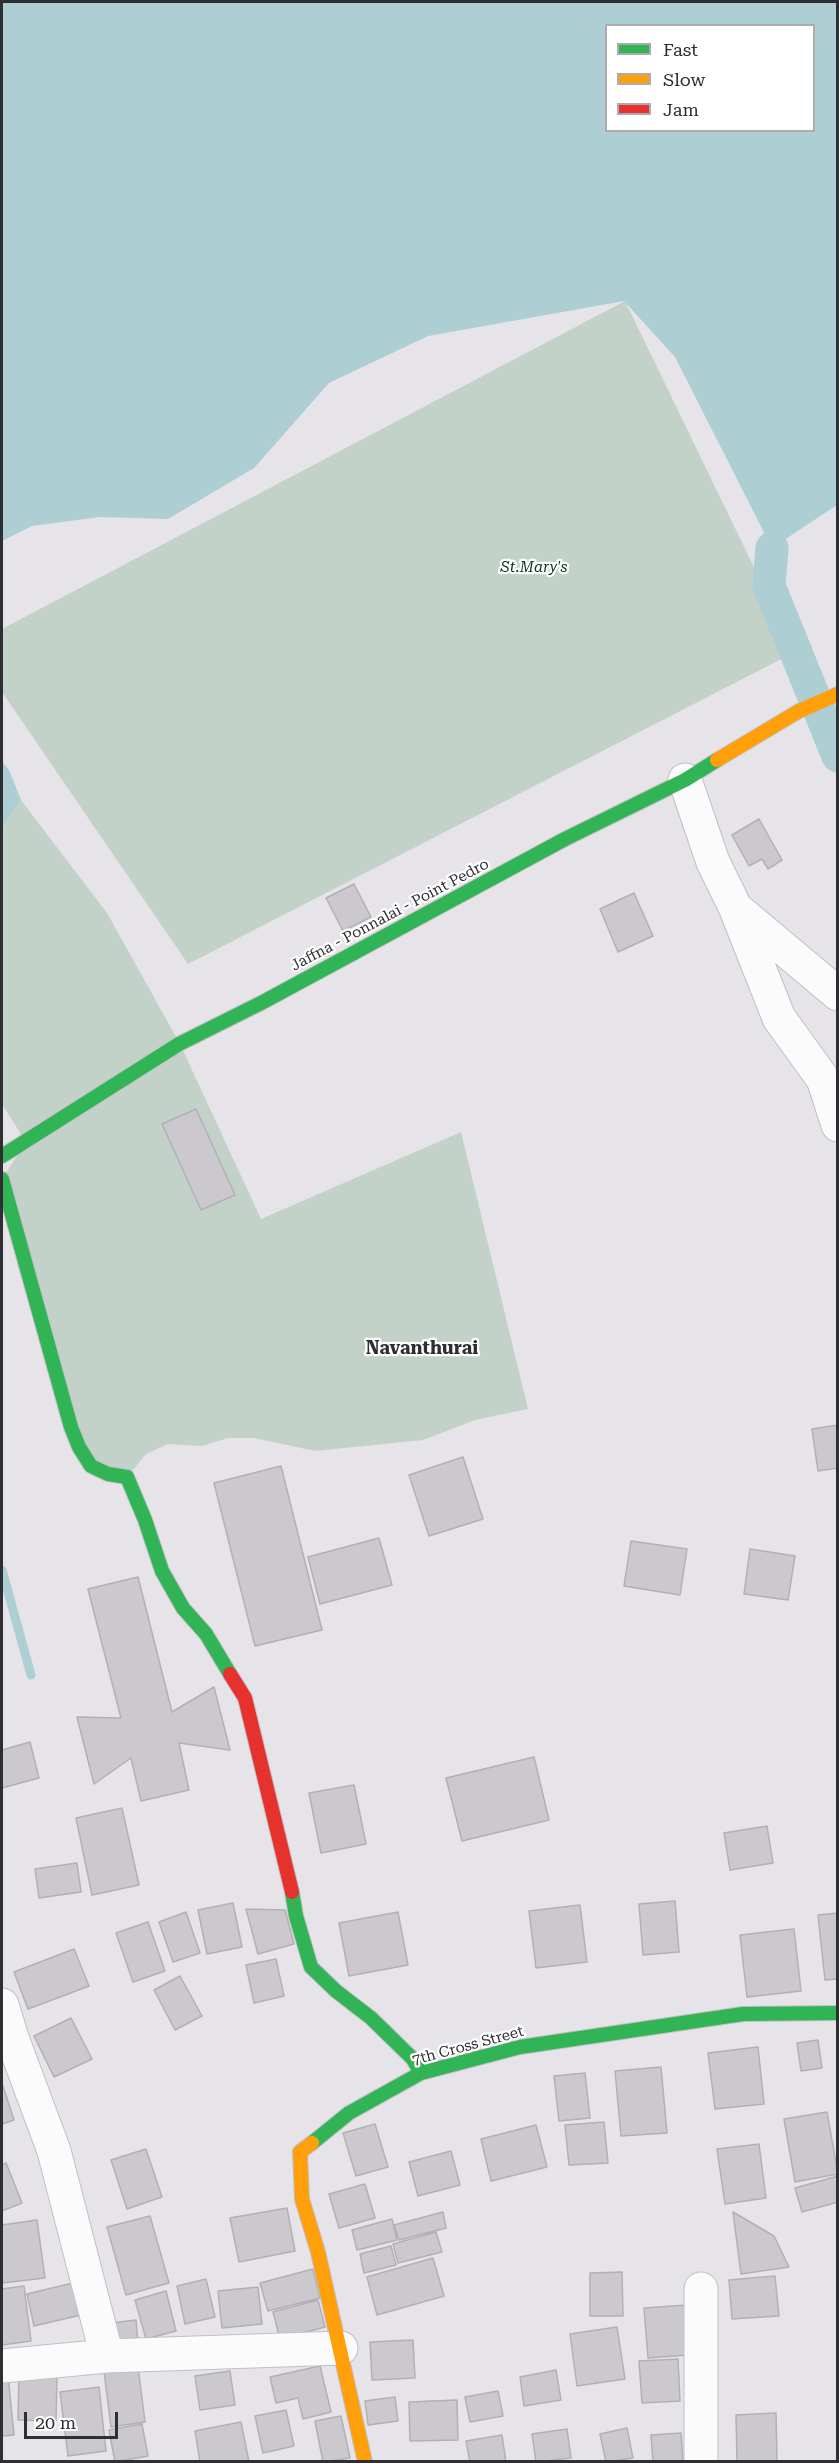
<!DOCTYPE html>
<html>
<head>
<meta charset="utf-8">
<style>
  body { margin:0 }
  #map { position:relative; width:839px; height:2463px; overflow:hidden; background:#e6e3e9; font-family:"Roboto Serif",serif }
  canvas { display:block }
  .frame { position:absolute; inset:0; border:3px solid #2f2e32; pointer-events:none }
  .legend { position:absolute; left:605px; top:24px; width:210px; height:108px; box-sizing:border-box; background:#fff; border:2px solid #acabad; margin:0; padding:8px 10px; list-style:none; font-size:18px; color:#2f2e32 }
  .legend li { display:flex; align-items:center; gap:12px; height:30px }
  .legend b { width:30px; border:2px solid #acabad }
  .scale { position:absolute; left:24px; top:2412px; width:94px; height:27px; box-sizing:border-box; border:3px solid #2f2e32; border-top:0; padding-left:8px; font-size:18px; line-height:21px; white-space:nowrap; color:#2f2e32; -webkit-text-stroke:4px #fff; paint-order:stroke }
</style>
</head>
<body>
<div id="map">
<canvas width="839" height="2463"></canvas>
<div class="frame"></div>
<ul class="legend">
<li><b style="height:8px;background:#30b455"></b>Fast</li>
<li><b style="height:8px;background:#ff9f0a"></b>Slow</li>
<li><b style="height:8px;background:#e5322d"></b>Jam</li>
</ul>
<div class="scale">20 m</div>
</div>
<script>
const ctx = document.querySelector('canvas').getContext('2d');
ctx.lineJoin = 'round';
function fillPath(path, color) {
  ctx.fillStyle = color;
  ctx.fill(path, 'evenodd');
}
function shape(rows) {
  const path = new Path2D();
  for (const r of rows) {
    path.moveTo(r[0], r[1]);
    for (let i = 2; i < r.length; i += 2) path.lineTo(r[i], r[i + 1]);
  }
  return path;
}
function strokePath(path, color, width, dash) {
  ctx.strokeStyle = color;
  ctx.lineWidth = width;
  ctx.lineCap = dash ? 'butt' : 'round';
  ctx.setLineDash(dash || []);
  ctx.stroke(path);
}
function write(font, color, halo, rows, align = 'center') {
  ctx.font = font + ' "Roboto Serif",serif';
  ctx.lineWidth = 4.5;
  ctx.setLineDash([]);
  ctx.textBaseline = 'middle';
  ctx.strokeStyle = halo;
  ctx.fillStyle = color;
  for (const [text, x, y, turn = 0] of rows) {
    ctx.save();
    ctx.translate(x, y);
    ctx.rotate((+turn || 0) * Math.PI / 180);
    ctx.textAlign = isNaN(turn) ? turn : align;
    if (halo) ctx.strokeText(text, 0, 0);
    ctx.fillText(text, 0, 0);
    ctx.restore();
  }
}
fillPath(shape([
  [625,301,795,652,188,964,2,692,2,629],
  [21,800,107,913,180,1044,261,1219,461,1132,528,1409,475,1420,423,1440,315,1451,254,1438,228,1438,202,1446,168,1444,146,1454,127,1477,91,1466,2,1179,26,1142,2,1104,2,828]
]), '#c3d2c8');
fillPath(shape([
  [2,2,837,2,837,505,772,548,675,357,624,301,428,336,329,383,254,468,168,519,100,517,32,526,2,541],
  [606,26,814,26,814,130,606,130],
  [2,761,9,770,21,800,2,828]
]), '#adced2');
strokePath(shape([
  [2,1570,31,1675]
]), '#adced2', 9);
strokePath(shape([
  [772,548,769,586,838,756]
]), '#adced2', 33);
const building = shape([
  [759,819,782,860,768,869,762,859,749,866,732,835,759,819],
  [354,884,371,917,343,931,326,898,354,884],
  [634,893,653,936,618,952,600,909,634,893],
  [196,1109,235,1195,201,1210,162,1124,196,1109],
  [838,1425,838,1468,818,1471,812,1429,838,1425],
  [463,1457,483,1519,429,1536,409,1475,463,1457],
  [281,1466,322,1630,255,1646,214,1483,281,1466],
  [379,1538,392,1585,320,1604,308,1557,379,1538],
  [631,1541,687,1549,680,1595,624,1586,631,1541],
  [750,1549,795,1556,788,1600,744,1594,750,1549],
  [138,1577,172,1712,214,1687,230,1750,179,1743,189,1790,141,1801,131,1758,94,1784,77,1717,121,1718,88,1589,138,1577],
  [30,1742,39,1778,2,1788,2,1750,30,1742],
  [534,1757,549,1820,462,1841,446,1778,534,1757],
  [354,1785,366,1844,321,1853,309,1793,354,1785],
  [122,1808,139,1885,92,1895,76,1818,122,1808],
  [767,1826,773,1863,730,1870,724,1833,767,1826],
  [77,1863,81,1892,39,1898,35,1869,77,1863],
  [675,1901,679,1952,643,1955,639,1904,675,1901],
  [233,1903,242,1947,207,1954,198,1910,233,1903],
  [580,1905,587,1962,536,1968,529,1911,580,1905],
  [246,1909,285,1910,294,1944,258,1954,246,1909],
  [186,1912,200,1953,173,1962,159,1922,186,1912],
  [398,1912,408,1965,349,1976,339,1923,398,1912],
  [838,1913,838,1979,825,1980,818,1915,838,1913],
  [148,1922,165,1971,133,1982,116,1933,148,1922],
  [794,1929,801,1991,747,1997,740,1935,794,1929],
  [74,1949,89,1986,28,2009,14,1972,74,1949],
  [276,1959,284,1996,254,2003,246,1965,276,1959],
  [180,1976,202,2016,175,2030,154,1990,180,1976],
  [71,2018,92,2059,54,2077,34,2036,71,2018],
  [818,2040,822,2068,801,2071,797,2043,818,2040],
  [758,2047,764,2104,715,2109,708,2053,758,2047],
  [661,2067,667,2133,621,2136,615,2071,661,2067],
  [585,2073,590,2118,559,2121,554,2076,585,2073],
  [2,2083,14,2120,2,2124,2,2083],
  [827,2112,838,2174,795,2182,784,2119,827,2112],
  [604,2122,608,2163,569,2165,565,2125,604,2122],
  [375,2124,388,2167,356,2176,343,2133,375,2124],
  [536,2125,547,2167,491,2181,481,2139,536,2125],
  [759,2144,766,2198,725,2204,717,2149,759,2144],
  [146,2149,162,2197,127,2209,111,2160,146,2149],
  [451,2151,460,2185,418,2196,409,2162,451,2151],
  [6,2163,22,2203,2,2211,2,2165,6,2163],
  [838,2176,838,2202,802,2212,795,2188,838,2176],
  [365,2184,375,2218,339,2228,329,2194,365,2184],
  [287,2208,295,2251,239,2262,230,2218,287,2208],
  [443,2212,446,2228,399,2240,394,2225,443,2212],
  [733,2212,774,2236,789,2267,741,2274,733,2212],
  [150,2216,169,2283,126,2295,107,2227,150,2216],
  [392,2219,397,2240,357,2250,352,2230,392,2219],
  [37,2220,45,2278,2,2283,2,2225,37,2220],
  [436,2232,442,2252,398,2263,393,2244,436,2232],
  [391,2246,396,2265,364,2273,360,2254,391,2246],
  [433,2258,444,2296,377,2315,367,2277,433,2258],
  [313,2269,320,2298,268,2311,260,2283,313,2269],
  [622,2272,623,2316,590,2316,590,2273,622,2272],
  [775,2276,779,2316,732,2319,729,2280,775,2276],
  [206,2279,215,2317,185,2324,177,2286,206,2279],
  [73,2283,81,2315,34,2326,27,2294,73,2283],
  [24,2286,31,2341,2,2345,2,2289,24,2286],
  [258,2287,262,2324,222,2328,218,2291,258,2287],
  [166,2291,176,2331,146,2339,135,2300,166,2291],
  [318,2300,325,2327,280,2339,273,2312,318,2300],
  [687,2305,701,2354,648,2358,644,2308,687,2305],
  [136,2320,138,2344,114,2346,111,2323,136,2320],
  [617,2327,625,2379,577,2386,570,2334,617,2327],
  [413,2340,415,2378,372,2380,370,2342,413,2340],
  [678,2359,680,2401,642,2403,639,2361,678,2359],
  [320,2366,331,2412,303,2419,298,2398,276,2403,270,2377,320,2366],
  [138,2367,145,2422,111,2427,104,2371,138,2367],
  [556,2370,561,2400,524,2406,520,2377,556,2370],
  [230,2371,235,2405,200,2410,195,2376,230,2371],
  [19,2373,57,2374,56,2421,18,2420,19,2373],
  [2,2375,8,2375,14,2435,2,2436,2,2375],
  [99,2387,106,2451,68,2456,60,2392,99,2387],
  [498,2391,503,2416,470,2422,465,2397,498,2391],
  [395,2397,398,2421,368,2425,365,2401,395,2397],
  [457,2400,458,2440,410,2441,409,2402,457,2400],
  [286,2410,294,2446,263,2453,255,2416,286,2410],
  [776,2413,777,2462,737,2462,736,2415,776,2413],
  [341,2416,350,2458,323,2462,315,2421,341,2416],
  [241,2422,249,2462,200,2462,195,2431,241,2422],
  [142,2424,148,2456,115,2462,109,2430,142,2424],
  [627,2428,633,2458,606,2462,600,2434,627,2428],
  [567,2429,571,2458,536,2462,532,2434,567,2429],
  [681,2433,683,2462,653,2462,651,2435,681,2433],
  [502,2435,506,2462,470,2462,466,2441,502,2435]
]);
fillPath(building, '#cbc9ce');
strokePath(building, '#b2b0b4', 1.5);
const street = shape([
  [685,780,713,862,735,907,779,1018,823,1079,838,1125],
  [739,911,838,994],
  [2,2005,12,2038,2,2042],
  [12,2038,54,2151,107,2356],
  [701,2289,701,2462],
  [2,2366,107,2356,341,2348]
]);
const fast = shape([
  [2,1156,179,1044,263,1002,565,839,685,780,717,760],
  [2,1179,71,1427,79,1447,91,1466,108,1474,127,1477,145,1520,162,1571,183,1608,206,1634,230,1674],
  [292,1892,296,1916,311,1967,336,1991,371,2018,413,2059,421,2073],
  [312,2143,349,2113,421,2073,520,2047,743,2014,838,2013]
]);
const slow = shape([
  [717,760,799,711,838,694],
  [312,2143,300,2152,302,2199,318,2252,365,2462]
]);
const jam = shape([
  [230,1674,245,1698,292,1892]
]);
strokePath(street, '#c1bfc4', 35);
strokePath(fast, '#c1bfc4', 16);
strokePath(slow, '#c1bfc4', 16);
strokePath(jam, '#c1bfc4', 16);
strokePath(street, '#fbfbfc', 33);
strokePath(fast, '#30b455', 14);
strokePath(slow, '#ff9f0a', 14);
strokePath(jam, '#e5322d', 14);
write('italic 15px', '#003716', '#fff', [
  ["St.Mary's",534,568]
]);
write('15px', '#2f2e32', '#fff', [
  ["Jaffna - Ponnalai - Point Pedro",390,915,-28],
  ["7th Cross Street",468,2046,-15]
]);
write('bold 18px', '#2f2e32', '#fff', [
  ["Navanthurai",422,1349]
]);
</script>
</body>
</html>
